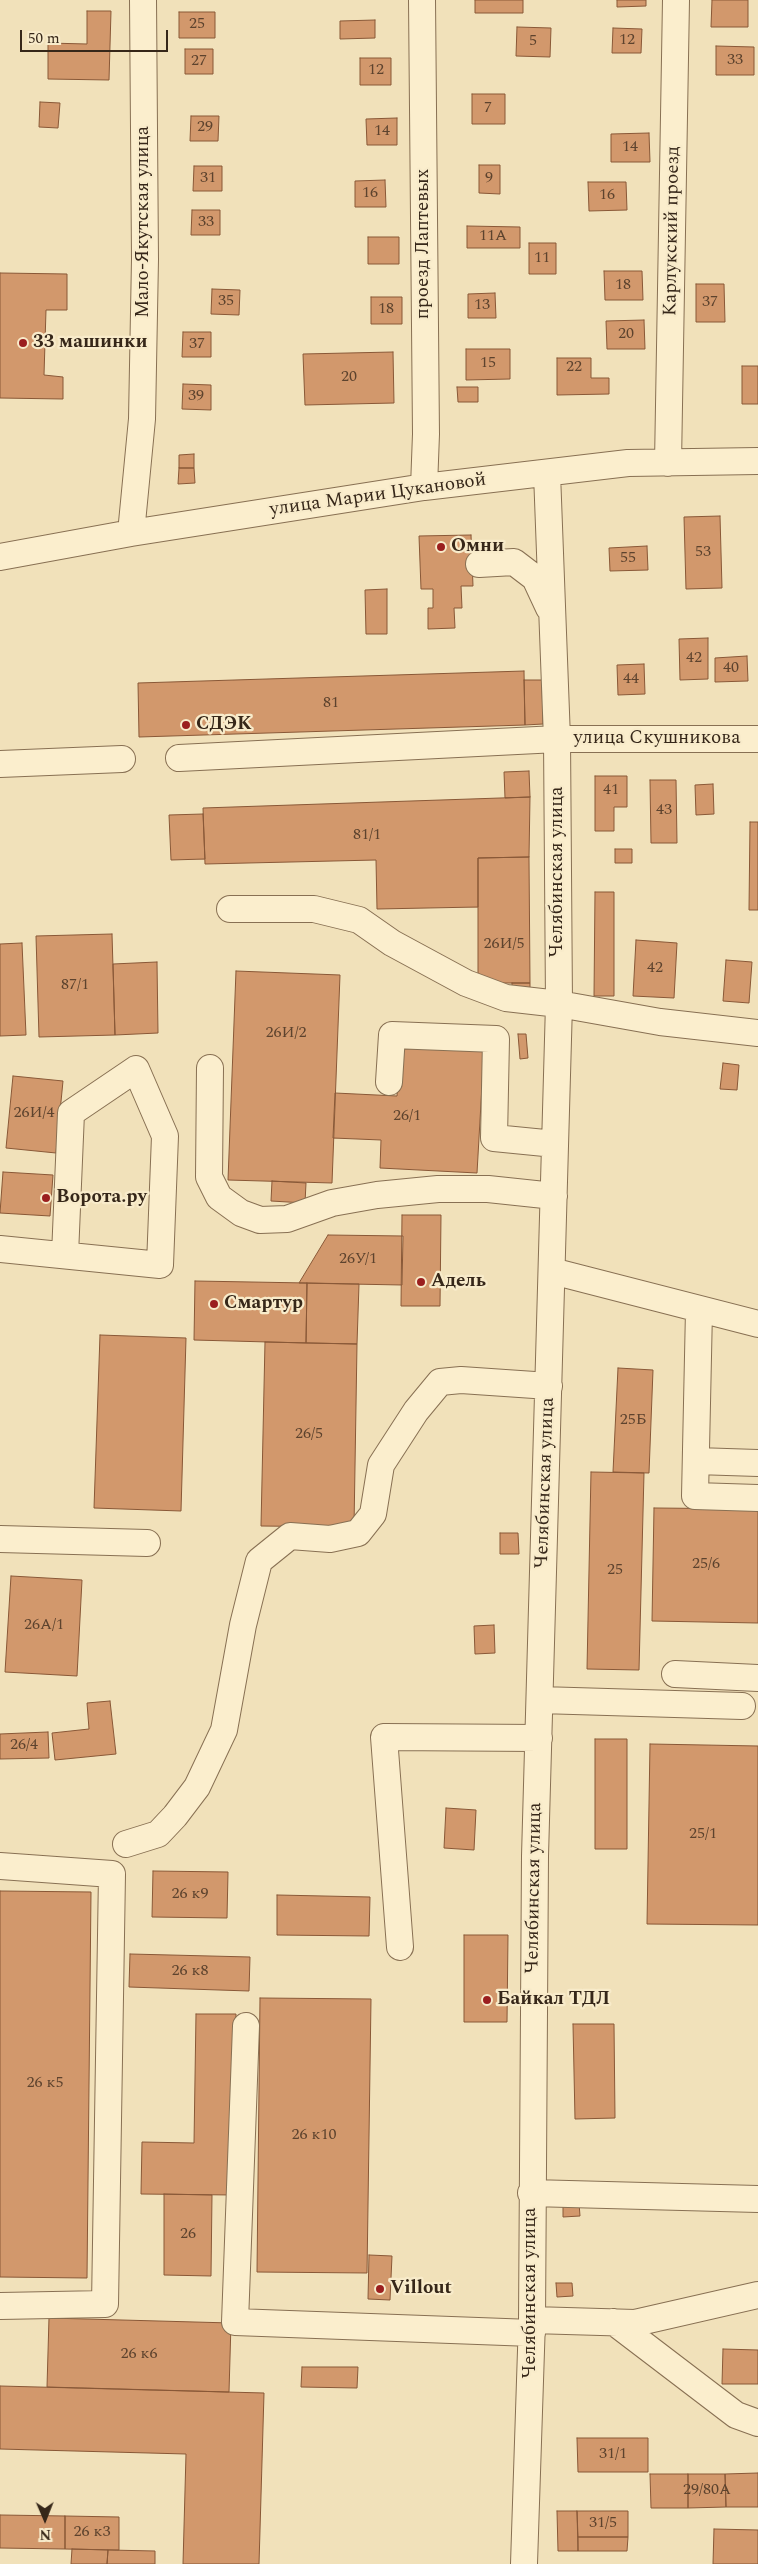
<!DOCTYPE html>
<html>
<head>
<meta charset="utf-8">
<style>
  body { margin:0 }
  #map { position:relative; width:758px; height:2564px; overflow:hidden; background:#f1e1ba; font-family:Spectral,serif }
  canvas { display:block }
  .north { position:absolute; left:20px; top:2494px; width:50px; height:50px; -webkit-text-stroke:4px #f8ebca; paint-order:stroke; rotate:179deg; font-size:14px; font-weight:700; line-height:20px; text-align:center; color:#362719 }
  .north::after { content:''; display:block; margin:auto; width:18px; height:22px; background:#362719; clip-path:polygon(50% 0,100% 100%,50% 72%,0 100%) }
  .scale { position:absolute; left:20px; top:30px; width:148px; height:22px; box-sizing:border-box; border:2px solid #362719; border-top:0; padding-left:6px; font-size:15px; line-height:18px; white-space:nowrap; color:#362719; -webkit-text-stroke:4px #f8ebca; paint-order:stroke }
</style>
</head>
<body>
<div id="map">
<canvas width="758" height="2564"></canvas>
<div class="north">N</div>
<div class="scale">50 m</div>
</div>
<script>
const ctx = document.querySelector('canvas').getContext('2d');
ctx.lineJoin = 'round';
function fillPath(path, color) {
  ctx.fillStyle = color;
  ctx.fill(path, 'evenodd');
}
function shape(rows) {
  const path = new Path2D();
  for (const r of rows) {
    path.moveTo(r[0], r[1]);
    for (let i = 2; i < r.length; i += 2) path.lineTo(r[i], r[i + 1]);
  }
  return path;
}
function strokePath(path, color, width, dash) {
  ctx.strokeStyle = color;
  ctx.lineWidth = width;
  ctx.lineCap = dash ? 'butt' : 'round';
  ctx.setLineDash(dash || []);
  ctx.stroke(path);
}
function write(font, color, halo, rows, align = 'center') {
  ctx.font = font + ' Spectral,serif';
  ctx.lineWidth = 4.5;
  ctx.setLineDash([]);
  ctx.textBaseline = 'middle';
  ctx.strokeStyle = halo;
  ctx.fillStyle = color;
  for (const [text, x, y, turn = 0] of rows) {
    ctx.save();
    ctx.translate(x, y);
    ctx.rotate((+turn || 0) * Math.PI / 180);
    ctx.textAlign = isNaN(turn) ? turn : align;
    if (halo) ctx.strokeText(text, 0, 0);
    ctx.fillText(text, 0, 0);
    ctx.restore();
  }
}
const building = shape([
  [475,0,523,0,523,13,475,13,475,0],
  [617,0,646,0,646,6,617,7,617,0],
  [712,0,748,0,748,27,711,27,712,0],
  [87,11,111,11,109,80,48,79,48,43,87,44,87,11],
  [179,12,215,12,215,38,179,38,179,12],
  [375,20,375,38,340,39,340,21,375,20],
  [517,27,551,28,550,57,516,56,517,27],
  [613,28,642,29,641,53,612,53,613,28],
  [716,46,754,47,754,75,716,75,716,46],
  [185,49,213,49,213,74,185,74,185,49],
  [360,58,391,58,391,85,360,85,360,58],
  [472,94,505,94,505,124,472,124,472,94],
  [40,102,60,103,58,128,39,127,40,102],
  [191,116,219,116,218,141,190,141,191,116],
  [397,118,397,145,367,145,366,119,397,118],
  [649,133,650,162,611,162,611,134,649,133],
  [479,165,500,165,500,194,479,193,479,165],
  [194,166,222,166,222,191,193,191,194,166],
  [385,180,386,207,355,207,355,181,385,180],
  [588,182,626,182,627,210,589,211,588,182],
  [192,210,220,210,220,235,191,235,192,210],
  [467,226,520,227,520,248,467,248,467,226],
  [368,237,399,237,399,264,368,264,368,237],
  [529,243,556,243,556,274,529,274,529,243],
  [604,271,642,271,643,300,605,300,604,271],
  [0,273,67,274,67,310,46,310,44,375,63,377,63,399,0,398,0,273],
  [696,284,724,284,725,322,696,322,696,284],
  [212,289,240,290,239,315,211,314,212,289],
  [495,293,496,318,468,318,468,294,495,293],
  [371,297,402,297,402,324,371,324,371,297],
  [644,320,645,349,607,349,606,321,644,320],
  [183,332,211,332,211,357,182,357,183,332],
  [466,349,510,349,510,379,466,380,466,349],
  [393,352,394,403,305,405,303,354,393,352],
  [557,358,591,358,591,378,609,378,609,394,557,395,557,358],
  [742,366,758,366,758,404,742,404,742,366],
  [183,384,211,385,211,410,182,409,183,384],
  [457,387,478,387,478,402,458,402,457,387],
  [194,454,194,468,179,468,179,455,194,454],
  [179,468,194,468,195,483,178,484,179,468],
  [720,516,722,588,686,589,684,517,720,516],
  [471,535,473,586,461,586,462,608,454,608,455,628,428,629,428,608,433,608,433,589,421,589,419,536,471,535],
  [647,546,648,570,610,571,609,548,647,546],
  [387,589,387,634,366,634,365,590,387,589],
  [708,638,708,679,680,680,679,639,708,638],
  [747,656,748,681,715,682,715,658,747,656],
  [644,664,645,694,618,695,617,665,644,664],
  [524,671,525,725,139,737,138,683,524,671],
  [524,680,542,680,543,724,525,725,524,680],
  [529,771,530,797,505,798,504,772,529,771],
  [595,776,627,776,627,807,614,807,614,831,595,831,595,776],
  [650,780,676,780,677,843,651,843,650,780],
  [713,784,714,814,696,815,695,785,713,784],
  [530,797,529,857,478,858,478,907,377,909,376,860,205,864,203,808,530,797],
  [203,814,205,859,171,860,169,815,203,814],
  [750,822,758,822,758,910,749,910,750,822],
  [615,849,632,849,632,863,615,863,615,849],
  [529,857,530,983,478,983,478,858,529,857],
  [595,892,614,892,614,996,594,996,595,892],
  [112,934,115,1035,39,1037,36,936,112,934],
  [636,940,677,943,674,998,633,996,636,940],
  [22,943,26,1035,0,1036,0,944,22,943],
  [726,960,752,962,749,1003,723,1001,726,960],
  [157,962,158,1033,115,1035,113,964,157,962],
  [236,971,340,975,332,1183,228,1180,236,971],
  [512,983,530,983,530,995,512,995,512,983],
  [518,1034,526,1034,528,1058,520,1059,518,1034],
  [400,1045,484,1050,477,1173,380,1168,381,1140,333,1138,335,1093,397,1096,400,1045],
  [723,1063,739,1065,737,1090,720,1089,723,1063],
  [13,1076,63,1081,56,1153,6,1148,13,1076],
  [3,1172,53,1175,50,1216,0,1213,3,1172],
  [272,1181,306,1183,305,1203,271,1201,272,1181],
  [402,1215,441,1215,440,1306,401,1306,402,1215],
  [328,1235,403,1236,402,1285,299,1283,328,1235],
  [195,1281,307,1283,306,1343,194,1340,195,1281],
  [307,1283,359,1284,357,1344,306,1343,307,1283],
  [100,1335,186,1338,181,1511,94,1508,100,1335],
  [265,1342,357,1344,354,1527,261,1526,265,1342],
  [618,1368,653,1370,649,1473,613,1472,618,1368],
  [591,1472,644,1473,639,1670,587,1669,591,1472],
  [654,1508,758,1509,758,1623,652,1621,654,1508],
  [500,1533,518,1533,519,1554,500,1554,500,1533],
  [11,1576,82,1580,77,1676,5,1672,11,1576],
  [494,1625,495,1653,475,1654,474,1626,494,1625],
  [110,1701,116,1754,55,1760,52,1733,89,1729,87,1703,110,1701],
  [48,1732,49,1758,0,1759,0,1734,48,1732],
  [595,1739,627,1739,627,1849,595,1849,595,1739],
  [650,1744,758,1746,758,1925,647,1924,650,1744],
  [446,1808,476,1810,474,1850,444,1848,446,1808],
  [153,1871,228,1872,227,1918,152,1917,153,1871],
  [0,1891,91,1892,87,2278,0,2277,0,1891],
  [277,1895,370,1897,369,1936,277,1935,277,1895],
  [464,1935,508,1935,507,2022,464,2022,464,1935],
  [130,1954,250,1957,249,1991,129,1987,130,1954],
  [260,1998,371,1999,367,2273,257,2272,260,1998],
  [196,2014,236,2014,233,2195,141,2194,142,2142,194,2143,196,2014],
  [573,2024,614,2024,615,2118,575,2119,573,2024],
  [164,2194,212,2195,211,2276,164,2275,164,2194],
  [563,2203,579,2203,580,2216,563,2217,563,2203],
  [369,2255,392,2256,390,2300,368,2299,369,2255],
  [556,2283,572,2283,573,2296,557,2297,556,2283],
  [49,2318,231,2323,229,2392,47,2387,49,2318],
  [723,2349,758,2350,758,2384,722,2384,723,2349],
  [302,2367,358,2367,357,2388,301,2387,302,2367],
  [0,2386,264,2393,259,2564,183,2564,186,2454,0,2449,0,2386],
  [577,2438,648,2438,648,2472,578,2472,577,2438],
  [758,2473,758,2507,726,2507,725,2474,758,2473],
  [650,2474,688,2474,688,2508,651,2508,650,2474],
  [688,2474,725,2474,726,2507,688,2508,688,2474],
  [557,2511,577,2511,578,2551,558,2551,557,2511],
  [577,2511,628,2511,628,2537,578,2537,577,2511],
  [0,2515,65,2516,65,2549,0,2548,0,2515],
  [65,2516,119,2517,119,2550,65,2549,65,2516],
  [714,2529,758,2530,758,2564,713,2564,714,2529],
  [578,2537,628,2537,627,2551,578,2551,578,2537],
  [72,2549,108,2550,107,2564,71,2564,72,2549],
  [108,2550,155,2551,155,2564,107,2564,108,2550]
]);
fillPath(building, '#d2986c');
strokePath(building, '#895837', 1);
const minor = shape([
  [422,0,426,434,424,487],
  [668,463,676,0],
  [131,533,142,419,145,259,143,0],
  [0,557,131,533,424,487,628,463,758,461],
  [479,564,514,562,535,578,549,608],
  [179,758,557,739,758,739],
  [0,764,122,759],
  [230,909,314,909,359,920,392,943,466,983,506,998,559,1004,660,1022,758,1033],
  [210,1068,209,1177,219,1197,241,1213,260,1220,287,1219,332,1203,377,1195,438,1189,488,1189,554,1196],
  [389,1082,392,1035,496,1039,494,1138,555,1144],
  [0,1249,160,1265,165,1136,136,1069,71,1113,65,1255],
  [552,1271,758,1324],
  [699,1310,695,1496,758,1498],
  [696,1461,758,1463],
  [0,1539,147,1543],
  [675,1674,758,1678],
  [540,1700,742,1706],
  [126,1844,158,1834,175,1816,197,1787,224,1730,243,1625,259,1561,290,1536,330,1539,358,1533,373,1514,381,1465,416,1411,440,1382,461,1380,549,1386],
  [0,1866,112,1874,105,2304,0,2306],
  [400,1947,384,1737,539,1738],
  [246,2026,235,2322,532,2333],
  [531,2193,758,2199],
  [532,2320,635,2323,758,2295],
  [614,2322,736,2415,758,2423],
  [524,2564,532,2320,535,1856,559,1004,557,739,547,473]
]);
strokePath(minor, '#887053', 28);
strokePath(minor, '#fbeecd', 26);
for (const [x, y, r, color] of [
  [23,343,5,"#9b1f1f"],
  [441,547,5,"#9b1f1f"],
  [186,725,5,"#9b1f1f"],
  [46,1198,5,"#9b1f1f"],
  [421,1282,5,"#9b1f1f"],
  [214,1304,5,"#9b1f1f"],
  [487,2000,5,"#9b1f1f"],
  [380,2289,5,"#9b1f1f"]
]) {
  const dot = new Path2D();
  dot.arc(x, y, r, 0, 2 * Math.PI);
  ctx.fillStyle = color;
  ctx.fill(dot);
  strokePath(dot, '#f8ebca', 2);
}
write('16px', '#5d432e', null, [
  ["25",197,25],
  ["12",627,41],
  ["5",533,42],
  ["33",735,61],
  ["27",199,62],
  ["12",376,71],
  ["7",488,109],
  ["29",205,128],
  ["14",382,132],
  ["14",630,148],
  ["31",208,179],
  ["9",489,179],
  ["16",370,194],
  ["16",607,196],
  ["33",206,223],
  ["11А",493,237],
  ["11",542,259],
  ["18",623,286],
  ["35",226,302],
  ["37",710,303],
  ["13",482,306],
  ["18",386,310],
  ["20",626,335],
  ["37",197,345],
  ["15",488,364],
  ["22",574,368],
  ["20",349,378],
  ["39",196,397],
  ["53",703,553],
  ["55",628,559],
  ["42",694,659],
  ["40",731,669],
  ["44",631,680],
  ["81",331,704],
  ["41",611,791],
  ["43",664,811],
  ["81/1",367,836],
  ["26И/5",504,945],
  ["42",655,969],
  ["87/1",75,986],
  ["26И/2",286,1034],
  ["26И/4",34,1114],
  ["26/1",407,1117],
  ["26У/1",358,1260],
  ["25Б",633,1421],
  ["26/5",309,1435],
  ["25/6",706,1565],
  ["25",615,1571],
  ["26А/1",44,1626],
  ["26/4",24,1746],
  ["25/1",703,1835],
  ["26 к9",190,1895],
  ["26 к8",190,1972],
  ["26 к5",45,2084],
  ["26 к10",314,2136],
  ["26",188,2235],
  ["26 к6",139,2355],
  ["31/1",613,2455],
  ["29/80А",707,2491],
  ["31/5",603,2524],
  ["26 к3",92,2533]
]);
write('19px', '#362719', '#f8ebca', [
  ["Мало-Якутская улица",144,222,-90],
  ["Карлукский проезд",673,231,-89],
  ["проезд Лаптевых",424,244,-90],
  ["улица Марии Цукановой",378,496,-8],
  ["улица Скушникова",657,739],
  ["Челябинская улица",558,872,-90],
  ["Челябинская улица",546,1483,-88],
  ["Челябинская улица",535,1888,-89],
  ["Челябинская улица",531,2293,-90]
]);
write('bold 19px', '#362719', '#f8ebca', [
  ["33 машинки",33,343],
  ["Омни",451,547],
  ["СДЭК",196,725],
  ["Ворота.ру",56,1198],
  ["Адель",431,1282],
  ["Смартур",224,1304],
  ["Байкал ТДЛ",497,2000],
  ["Villout",390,2289]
], 'left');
</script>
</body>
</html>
